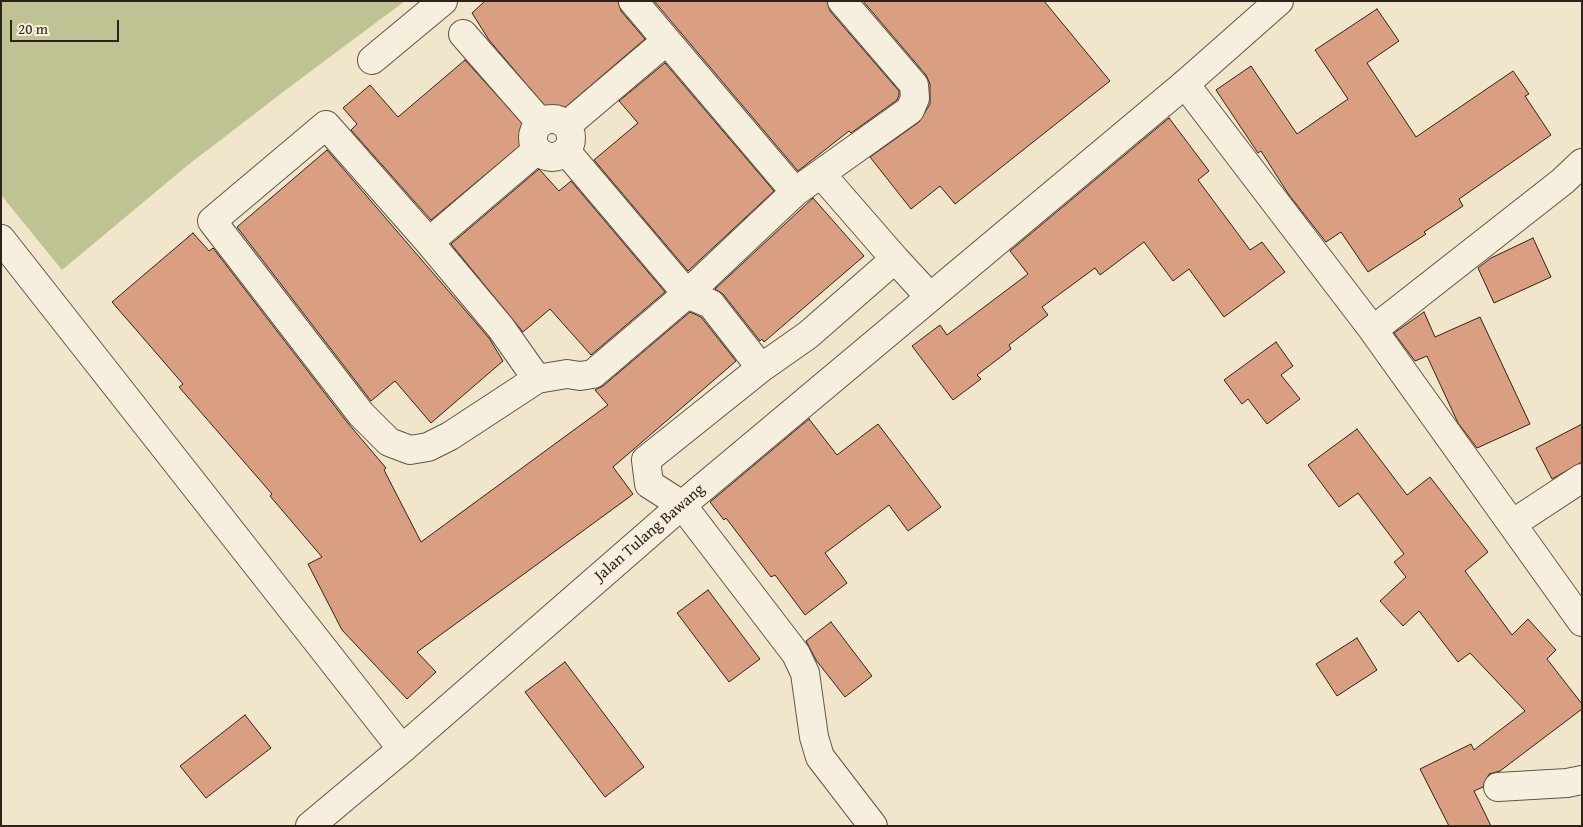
<!DOCTYPE html>
<html>
<head>
<meta charset="utf-8">
<style>
  body { margin:0 }
  #map { position:relative; width:1583px; height:827px; overflow:hidden; background:#f1e6cc; font-family:"Gentium Book Plus",serif }
  canvas { display:block }
  .frame { position:absolute; inset:0; border:2px solid #2f2319; pointer-events:none }
  .scale { position:absolute; left:10px; top:20px; width:109px; height:22px; box-sizing:border-box; border:2px solid #2f2319; border-top:0; padding-left:6px; font-size:15px; line-height:18px; white-space:nowrap; color:#2f2319; -webkit-text-stroke:4px #f6efde; paint-order:stroke }
</style>
</head>
<body>
<div id="map">
<canvas width="1583" height="827"></canvas>
<div class="frame"></div>
<div class="scale">20 m</div>
</div>
<script>
const ctx = document.querySelector('canvas').getContext('2d');
ctx.lineJoin = 'round';
function fillPath(path, color) {
  ctx.fillStyle = color;
  ctx.fill(path, 'evenodd');
}
function shape(rows) {
  const path = new Path2D();
  for (const r of rows) {
    if (r.length === 3) {
      path.moveTo(r[0] + r[2], r[1]);
      path.arc(r[0], r[1], r[2], 0, 2 * Math.PI);
      continue;
    }
    path.moveTo(r[0], r[1]);
    for (let i = 2; i < r.length; i += 2) path.lineTo(r[i], r[i + 1]);
  }
  return path;
}
function strokePath(path, color, width, dash) {
  ctx.strokeStyle = color;
  ctx.lineWidth = width;
  ctx.lineCap = dash ? 'butt' : 'round';
  ctx.setLineDash(dash || []);
  ctx.stroke(path);
}
function write(font, color, halo, rows, align = 'center') {
  ctx.font = font + ' "Gentium Book Plus",serif';
  ctx.lineWidth = 4;
  ctx.setLineDash([]);
  ctx.textBaseline = 'middle';
  ctx.strokeStyle = halo;
  ctx.fillStyle = color;
  for (const [text, x, y, turn = 0] of rows) {
    ctx.save();
    ctx.translate(x, y);
    ctx.rotate((+turn || 0) * Math.PI / 180);
    ctx.textAlign = isNaN(turn) ? turn : align;
    if (halo) ctx.strokeText(text, 0, 0);
    ctx.fillText(text, 0, 0);
    ctx.restore();
  }
}
fillPath(shape([
  [1,1,405,1,287,89,188,165,62,270,1,195]
]), '#bfc394');
const building = shape([
  [485,1,618,1,621,11,645,39,554,117,489,40,472,13,485,1],
  [654,1,827,1,830,11,899,91,899,95,897,100,851,133,849,131,798,171,654,1],
  [863,1,1044,1,1110,81,955,204,940,186,911,209,870,157,919,122,930,104,930,84,926,75,863,1],
  [1377,9,1399,41,1367,63,1416,137,1513,71,1529,94,1525,96,1551,135,1459,199,1463,206,1424,232,1426,234,1368,272,1341,232,1326,242,1289,195,1261,151,1258,153,1216,90,1251,66,1297,134,1348,99,1315,50,1377,9],
  [465,60,533,135,431,220,351,130,357,124,343,108,370,85,398,117,465,60],
  [665,63,774,191,688,271,594,160,638,123,619,101,665,63],
  [1169,118,1209,171,1198,180,1250,250,1262,242,1285,272,1224,317,1189,269,1173,281,1144,242,1100,275,1095,268,1042,307,1048,315,1009,345,1011,349,977,375,981,379,953,400,912,346,940,325,947,335,1028,274,1010,251,1169,118],
  [327,150,489,338,503,361,431,423,395,381,371,401,237,227,327,150],
  [539,169,559,191,571,181,665,292,591,355,550,309,523,332,451,244,539,169],
  [813,198,864,256,764,342,762,339,760,341,723,294,715,289,813,198],
  [193,233,209,251,213,248,347,422,386,468,384,470,421,542,608,405,595,390,603,386,690,312,701,317,736,361,613,467,633,494,628,498,417,652,436,672,407,699,342,630,308,564,322,557,270,496,272,494,179,387,183,384,112,302,193,233],
  [1533,238,1551,277,1494,303,1478,268,1491,258,1533,238],
  [1424,312,1435,337,1480,317,1530,424,1477,448,1458,423,1427,356,1415,361,1394,333,1424,312],
  [1276,342,1293,366,1281,375,1300,399,1267,424,1248,399,1242,404,1224,380,1276,342],
  [809,419,837,455,878,424,941,507,908,531,889,505,825,553,847,583,805,615,775,575,771,577,726,518,724,520,710,502,809,419],
  [1582,424,1582,462,1552,479,1536,448,1582,424],
  [1357,429,1407,495,1430,477,1488,552,1465,571,1512,635,1528,619,1556,650,1547,659,1582,704,1582,709,1500,771,1489,774,1483,787,1474,791,1491,826,1449,826,1420,769,1471,744,1474,750,1525,711,1470,653,1458,662,1419,611,1403,626,1380,601,1406,577,1394,562,1404,554,1358,493,1339,507,1308,465,1357,429],
  [708,590,760,659,729,682,677,613,708,590],
  [831,622,872,676,845,697,816,660,806,641,831,622],
  [1357,638,1377,670,1337,696,1316,664,1357,638],
  [565,662,644,767,605,797,525,692,565,662],
  [245,715,271,748,206,798,180,766,245,715]
]);
fillPath(building, '#da9e82');
strokePath(building, '#2f2319', 1);
const minor = shape([
  [633,1,795,192],
  [463,34,540,122],
  [372,60,443,1],
  [1185,84,1373,330,1582,622],
  [552,138,19],
  [567,125,665,42],
  [566,151,687,294,711,304,761,368],
  [821,174,895,259],
  [1,239,402,749],
  [429,242,537,150],
  [1373,330,1563,181,1582,163],
  [537,379,501,328,429,242,326,125,212,221,361,414,389,442,410,450,428,447,450,436,537,379,567,374,580,376,593,374,687,294,795,192,910,110,915,98,914,85,842,1],
  [1512,524,1582,478],
  [1498,787,1567,783,1582,780],
  [873,826,820,757,814,737,805,673,796,654,682,505,649,484,646,460,761,368,808,335,895,259,930,297]
]);
const tertiary = shape([
  [310,826,402,749,682,505,1185,84,1279,1]
]);
strokePath(minor, '#605446', 30);
strokePath(tertiary, '#605446', 30);
strokePath(minor, '#f6efde', 28);
strokePath(tertiary, '#f6efde', 28);
write('16px', '#2f2319', '#f6efde', [
  ["Jalan Tulang Bawang",650,533,-41]
]);
</script>
</body>
</html>
